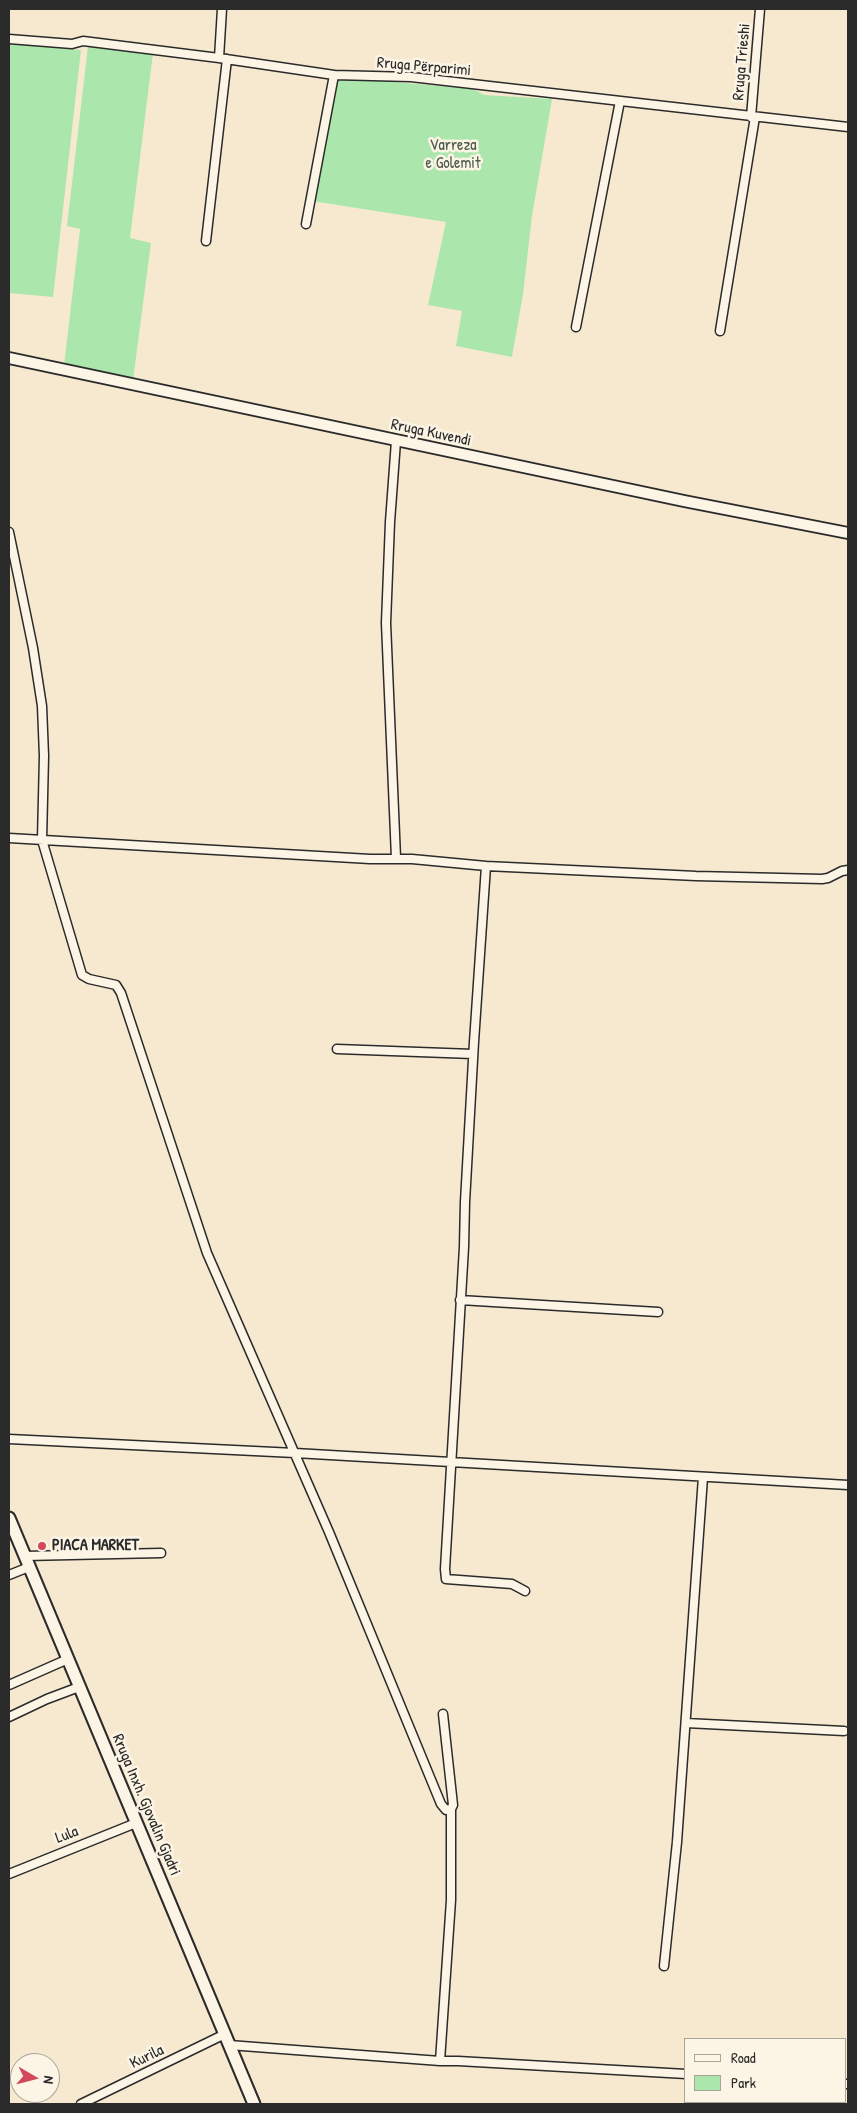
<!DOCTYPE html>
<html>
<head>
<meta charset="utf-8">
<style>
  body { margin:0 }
  #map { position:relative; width:857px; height:2113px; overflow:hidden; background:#f7e9cf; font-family:"Patrick Hand",sans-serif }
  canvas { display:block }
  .frame { position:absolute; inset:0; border:10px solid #2b2b2b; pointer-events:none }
  .legend { position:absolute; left:684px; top:2038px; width:162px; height:65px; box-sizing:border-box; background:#fcf5e5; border:1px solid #a8a49b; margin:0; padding:6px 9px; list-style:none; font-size:15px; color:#2b2b2b }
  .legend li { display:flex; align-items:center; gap:10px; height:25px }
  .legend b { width:25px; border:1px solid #a8a49b }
  .north { position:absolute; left:10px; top:2053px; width:50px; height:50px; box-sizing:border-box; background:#fcf5e5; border:1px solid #a8a49b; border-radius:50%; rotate:98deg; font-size:14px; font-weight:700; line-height:20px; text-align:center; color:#2b2b2b }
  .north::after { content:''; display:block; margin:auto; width:18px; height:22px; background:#d1495b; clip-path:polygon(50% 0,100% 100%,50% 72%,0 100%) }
</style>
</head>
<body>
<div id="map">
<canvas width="857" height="2113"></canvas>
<div class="frame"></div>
<ul class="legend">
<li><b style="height:6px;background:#fcf5e5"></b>Road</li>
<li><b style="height:14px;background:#abe7ad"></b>Park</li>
</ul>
<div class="north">N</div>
</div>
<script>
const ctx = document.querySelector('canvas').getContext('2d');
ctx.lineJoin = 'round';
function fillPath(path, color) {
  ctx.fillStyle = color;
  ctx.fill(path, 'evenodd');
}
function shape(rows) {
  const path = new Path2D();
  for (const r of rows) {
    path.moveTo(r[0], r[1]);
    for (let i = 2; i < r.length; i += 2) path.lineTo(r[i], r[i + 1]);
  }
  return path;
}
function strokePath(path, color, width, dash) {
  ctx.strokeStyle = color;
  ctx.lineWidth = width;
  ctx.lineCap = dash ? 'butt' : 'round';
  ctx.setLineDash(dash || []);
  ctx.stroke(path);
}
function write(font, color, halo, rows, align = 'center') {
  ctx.font = font + ' "Patrick Hand",sans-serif';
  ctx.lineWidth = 5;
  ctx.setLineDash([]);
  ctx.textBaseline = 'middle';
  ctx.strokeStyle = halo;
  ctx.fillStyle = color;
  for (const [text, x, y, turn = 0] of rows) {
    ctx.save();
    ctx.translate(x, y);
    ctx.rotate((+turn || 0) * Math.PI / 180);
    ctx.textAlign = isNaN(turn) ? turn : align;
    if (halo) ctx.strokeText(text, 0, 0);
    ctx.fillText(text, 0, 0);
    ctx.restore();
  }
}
fillPath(shape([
  [9,43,81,50,53,297,9,293],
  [88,46,153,53,130,238,151,243,133,380,64,366,80,229,67,226],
  [338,77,473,89,484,95,552,99,532,216,523,294,512,357,456,346,462,311,428,305,446,222,312,201,335,81]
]), '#abe7ad');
const minor = shape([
  [9,39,72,44,83,41,219,58,334,75,411,77,848,127],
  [219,58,222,9],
  [751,117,760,9],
  [306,224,334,75],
  [206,241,227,59],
  [576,327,620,101],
  [720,331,755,117],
  [9,532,33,648,42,706,44,756,42,840,82,975,89,979,116,985,121,993,207,1253,329,1532,441,1804,446,1810,451,1809,453,1805,443,1714],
  [9,838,370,859,412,859,486,866,474,1042,465,1202,464,1247,445,1569,446,1579,512,1584,525,1591],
  [396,858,386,623,390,522,396,441],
  [486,866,696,876,822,879,828,878,842,871,848,870],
  [337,1049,473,1054],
  [460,1300,658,1312],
  [9,1439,295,1453,848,1485],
  [25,1556,161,1553],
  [9,1575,29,1567],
  [9,1685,68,1659],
  [9,1717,47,1699,79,1687],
  [686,1723,844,1731],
  [9,1874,136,1823],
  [664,1966,677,1842,703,1477],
  [229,2045,440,2061,458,2061,686,2074],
  [440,2061,451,1900,451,1809],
  [846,2084,848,2084],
  [81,2104,225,2034]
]);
const tertiary = shape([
  [9,358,684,501,848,533]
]);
const secondary = shape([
  [9,1518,254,2104]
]);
strokePath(minor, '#2b2b2b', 11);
strokePath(tertiary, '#2b2b2b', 14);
strokePath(secondary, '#2b2b2b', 15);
strokePath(minor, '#fcf5e5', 8);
strokePath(tertiary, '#fcf5e5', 10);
strokePath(secondary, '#fcf5e5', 11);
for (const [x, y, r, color] of [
  [42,1546,5,"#d1495b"]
]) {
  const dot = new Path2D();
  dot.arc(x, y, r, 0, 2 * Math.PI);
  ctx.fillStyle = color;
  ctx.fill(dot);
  strokePath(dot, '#fcf5e5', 2);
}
write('16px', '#2b2b2b', '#fcf5e5', [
  ["Rruga Trieshi",742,62,-85],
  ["Rruga Përparimi",424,67,5],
  ["Rruga Kuvendi",431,433,12],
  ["Rruga Inxh. Gjovalin Gjadri",146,1805,67],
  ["Lula",67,1835,-21],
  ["Kurila",147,2057,-26]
]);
write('16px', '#4b5a4c', '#fcf5e5', [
  ["Varreza",453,146],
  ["e Golemit",453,164]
]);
write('bold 16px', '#2b2b2b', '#fcf5e5', [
  ["PIACA MARKET",52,1546]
], 'left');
</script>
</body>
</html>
